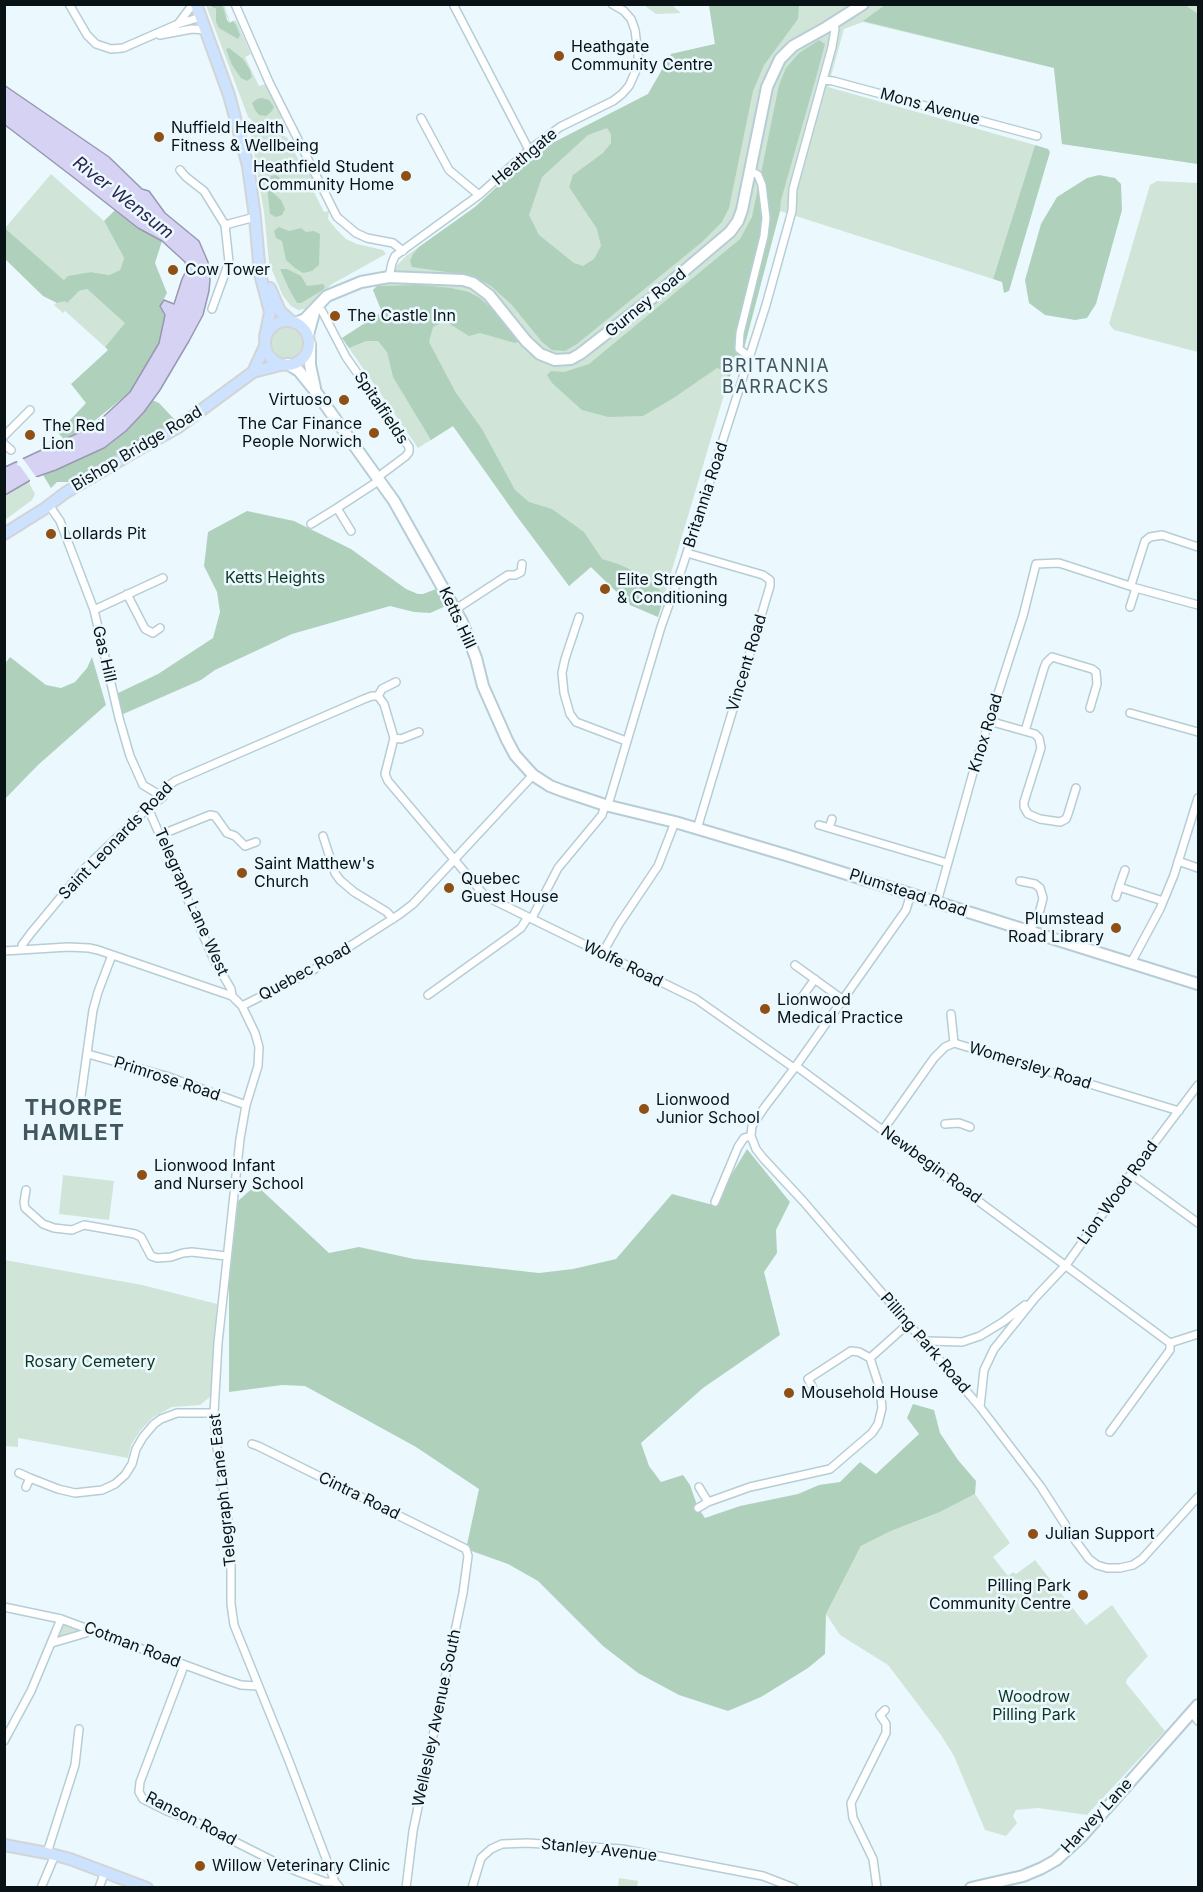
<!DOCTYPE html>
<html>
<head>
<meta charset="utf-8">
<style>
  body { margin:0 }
  #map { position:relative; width:1203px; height:1892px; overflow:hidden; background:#ebf9ff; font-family:Inter,sans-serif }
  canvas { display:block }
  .frame { position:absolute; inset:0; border:6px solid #091215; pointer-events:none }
</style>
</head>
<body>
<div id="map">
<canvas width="1203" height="1892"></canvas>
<div class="frame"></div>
</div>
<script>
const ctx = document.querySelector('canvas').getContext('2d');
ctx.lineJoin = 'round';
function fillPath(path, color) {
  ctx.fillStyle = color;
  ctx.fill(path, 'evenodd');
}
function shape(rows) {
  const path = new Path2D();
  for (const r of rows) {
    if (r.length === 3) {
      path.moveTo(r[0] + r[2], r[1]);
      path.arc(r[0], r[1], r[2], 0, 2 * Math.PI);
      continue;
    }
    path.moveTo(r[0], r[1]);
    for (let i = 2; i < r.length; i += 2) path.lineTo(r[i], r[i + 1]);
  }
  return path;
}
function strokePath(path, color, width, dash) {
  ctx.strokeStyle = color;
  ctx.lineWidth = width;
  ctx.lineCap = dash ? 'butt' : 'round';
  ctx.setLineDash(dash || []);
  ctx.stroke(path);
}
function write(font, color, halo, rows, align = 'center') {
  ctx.font = font + ' Inter,sans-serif';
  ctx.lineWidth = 5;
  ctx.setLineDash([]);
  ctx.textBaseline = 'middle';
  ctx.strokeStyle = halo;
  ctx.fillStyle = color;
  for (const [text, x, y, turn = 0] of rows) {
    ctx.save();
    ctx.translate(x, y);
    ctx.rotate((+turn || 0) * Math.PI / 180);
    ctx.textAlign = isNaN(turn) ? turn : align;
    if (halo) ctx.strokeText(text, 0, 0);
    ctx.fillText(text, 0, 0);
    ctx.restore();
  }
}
fillPath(shape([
  [206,5,216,9,217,14,230,23,220,5,224,5,230,22,236,20,251,54,245,57,259,86,266,84,282,118,278,121,283,132,255,123,248,117],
  [644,5,672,5,681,13,656,14],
  [709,5,1198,5,1198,164,1062,144,1054,68,863,22,844,29,828,87,1035,145,993,279,780,211,743,352,729,378,658,617,630,605,591,567,569,586,516,515,453,426,418,448,342,338,382,312,373,290,406,256,475,207,535,152,648,94,671,54,715,44],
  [257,128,287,137,298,159,302,157,315,183,311,186,324,212,329,211,328,219,336,229,346,239,357,244,383,250,386,254,332,284,305,309,298,310,291,306,283,296,269,263,264,212,251,135],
  [51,174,104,221,124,258,120,270,109,275,91,272,64,280,5,228],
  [1157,181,1198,183,1198,352,1114,330,1109,324,1150,185],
  [87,289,126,323,105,347,65,311,63,313,54,305,59,300,79,291],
  [287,343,16],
  [28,481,35,494,32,500,5,520,5,495],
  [63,1175,114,1181,109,1220,59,1214],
  [5,1260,142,1285,217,1304,211,1396,200,1405,172,1407,152,1418,140,1431,131,1445,128,1458,18,1438,18,1447,5,1446],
  [975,1494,1010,1543,993,1557,1008,1576,1013,1572,1016,1574,1035,1560,1086,1625,1112,1605,1148,1656,1127,1679,1126,1683,1165,1731,1087,1815,1038,1808,1016,1810,1013,1816,1017,1823,1006,1836,985,1830,954,1756,941,1735,898,1678,888,1665,840,1635,826,1614,861,1546,891,1531,940,1512],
  [64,1624,80,1629,81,1632,58,1637,61,1625],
  [619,1878,638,1881,637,1887,618,1887]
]), '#d0e5d7');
fillPath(shape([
  [208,5,220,5,223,7,227,20,230,23,233,21,236,25,240,35,238,39,219,28,216,22,216,9],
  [709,5,799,4,799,6,798,19,764,65,753,91,729,208,722,222,702,242,577,344,565,351,552,350,542,342,512,305,491,286,473,276,412,267,410,261,413,254,419,247,475,207,535,152,648,94,671,54,715,44],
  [607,128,611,134,611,143,603,153,573,175,569,187,597,229,601,246,594,259,583,266,574,263,539,235,529,215,542,177,588,135],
  [885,5,1185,5,1198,14,1198,164,1062,144,1054,68,863,21],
  [819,40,825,44,817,74,781,200,780,211,743,352,729,378,725,371,717,368,675,397,643,416,608,417,582,410,552,383,547,375,551,371,564,372,589,364,740,239,752,217,779,85,786,68,799,53],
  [229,48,243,59,250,70,252,77,247,81,241,78,232,65,226,49],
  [262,98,269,100,274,107,271,112,266,116,259,115,255,110,252,103,257,99],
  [1035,145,1048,149,1050,152,1009,291,1004,293,1002,282,993,279],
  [276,175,281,179,279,182,273,186,271,191,281,200,285,209,282,215,276,217,270,214,267,186,271,176],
  [1099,175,1115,178,1121,184,1122,210,1096,304,1087,318,1075,320,1045,315,1029,303,1025,280,1041,224,1057,197,1087,178],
  [115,210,138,228,162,241,155,263,167,293,160,306,165,315,159,343,130,392,82,431,64,439,58,433,86,403,71,384,108,350,105,347,125,323,87,289,79,291,67,303,65,301,57,303,43,296,5,259,4,229,6,229,64,280,68,276,91,272,109,275,120,270,124,258,104,221],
  [279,227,289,231,301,228,306,232,314,231,320,234,319,265,312,271,303,273,295,268,286,260,282,241,276,238,274,231],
  [280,269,287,269,301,276,307,286,323,284,325,287,323,290,301,303,297,303,289,289],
  [421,285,451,288,469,292,480,298,494,311,518,342,515,343,480,333,469,336,445,321,433,327,429,342,456,393,482,429,515,490,529,502,552,509,584,532,602,559,618,564,645,576,665,595,658,617,630,605,591,567,569,586,516,515,453,426,431,440,393,377,387,352,378,341,366,341,349,348,342,338,382,312,373,290,377,286],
  [152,400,159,403,177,422,72,482,57,482,51,488,43,475,56,470,126,431],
  [247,511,294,521,351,549,406,589,418,594,423,594,436,589,446,606,430,613,414,612,390,606,292,634,215,670,201,680,121,715,116,694,158,674,213,638,220,612,217,592,204,566,208,532],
  [10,657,46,685,61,688,75,682,87,668,92,657,106,705,38,765,5,799,4,665],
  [747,1149,790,1202,776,1230,777,1253,764,1272,780,1335,703,1388,641,1443,649,1466,661,1482,683,1475,690,1485,698,1508,705,1518,740,1506,798,1494,819,1485,840,1482,860,1462,876,1474,919,1434,907,1418,913,1404,934,1410,940,1433,958,1460,976,1481,975,1494,940,1512,891,1531,861,1546,826,1614,825,1654,808,1668,761,1697,728,1711,679,1695,638,1673,603,1646,538,1581,508,1564,466,1549,479,1489,416,1447,305,1386,282,1385,229,1392,229,1283,238,1201,256,1185,329,1253,359,1247,414,1259,539,1273,573,1269,616,1259,672,1194,713,1205]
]), '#afd1bb');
const water = shape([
  [4,85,109,157,142,189,149,191,165,213,199,241,208,262,210,280,209,291,203,315,189,341,160,390,144,412,126,431,104,448,56,470,36,477,5,495,5,467,78,433,101,419,130,392,159,343,165,315,160,306,164,300,174,304,182,279,187,269,185,262,162,241,138,228,73,177,5,125,4,85]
]);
fillPath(water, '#d5d2f4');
strokePath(water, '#9898b1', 1.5);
fillPath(shape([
  [21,456,36,477,41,478,30,483,30,480,20,466,17,465,18,462,14,459]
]), '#ebf9ff');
const street = shape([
  [69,4,87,35,96,44,111,49,123,48,178,24,201,17],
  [235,4,269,82,337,217,356,233,367,238,393,243,403,251],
  [453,4,529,150],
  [178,24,193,4],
  [160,35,192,29,206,30],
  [823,80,833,81,1037,136],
  [421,118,449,170,479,195],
  [180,170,186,177,204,191,225,225],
  [749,170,758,175,762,185,766,218,764,236,740,333,739,349,750,357],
  [389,277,392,263,395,256,479,195,529,150,560,127,613,101,622,94,629,86,638,66,638,54,635,30,631,19,624,11,612,4],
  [212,309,229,262,225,225,255,217],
  [322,311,346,357,409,447,409,452,406,456,378,477],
  [4,436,30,410],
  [4,444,11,450],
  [49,505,60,521,94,610,119,718,130,756,143,785,163,797],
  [311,524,337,508],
  [351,531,337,508,380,480],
  [687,553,763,575,770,580,770,586,697,829],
  [1131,585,1145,541,1150,537,1162,535,1198,547],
  [127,594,145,629,153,633,160,628],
  [1130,607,1136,588],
  [456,609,508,575,515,575,521,572,522,564],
  [94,610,163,578],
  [579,617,565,659,562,673,564,693,570,714,576,722,626,741],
  [378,696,382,689,396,682],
  [1130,713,1198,732],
  [989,721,1035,734,1039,738,1041,748,1024,802,1024,807,1028,814,1040,819,1060,822,1066,819,1068,814,1076,788],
  [1025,731,1044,668,1046,663,1052,657,1092,669,1096,672,1097,684,1090,708],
  [394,738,401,739,419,732],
  [608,805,661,627,683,565,766,305,792,211,793,189,832,47,835,29,834,23],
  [148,808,214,960,231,989,232,996],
  [819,825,947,863],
  [829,828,832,819],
  [160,835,210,815,215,816,227,833,235,836,245,846,256,842],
  [323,836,335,873,340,880,354,892,387,912,393,919],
  [1178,861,1198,868],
  [1020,881,1035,884,1040,888,1043,898,1040,910,1030,931],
  [1119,887,1125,870],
  [1116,897,1119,887,1163,901],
  [937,902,976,762,1023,616,1036,564,1059,563,1136,588,1198,605],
  [532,918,558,868,602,815,605,805],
  [22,949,22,945,31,933,85,868,148,808,163,797,165,788,175,781,364,699,372,696,378,696,384,704,394,738,385,774,388,781,485,896,696,999,794,1068],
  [4,951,68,947,89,948,98,950,232,996,242,1006,255,1033,259,1047,258,1066,246,1105,240,1139,218,1343,214,1413,216,1441,229,1527,231,1565,231,1604,234,1625,289,1761,335,1882,340,1888],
  [602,954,619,924,658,866,675,822],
  [1131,963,1160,909,1174,875,1198,798],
  [795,965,842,999],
  [428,995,513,934,521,928,528,917],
  [802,997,815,979],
  [242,1006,313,970,400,914,413,904,533,775],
  [951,1014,954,1043],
  [88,1054,166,1076,246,1105],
  [796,1066,1170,1343,1170,1350,1110,1432],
  [80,1103,93,1010,98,992,112,955],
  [945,1124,959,1123,970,1127],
  [883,1130,934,1058,945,1047,954,1043,1179,1111],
  [751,1136,756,1149,763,1158,803,1201,980,1407,1041,1487,1075,1540,1089,1559,1097,1565,1107,1568,1120,1568,1133,1565,1142,1559,1198,1497],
  [751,1136,752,1126,764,1108,796,1066,906,910,911,893],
  [1131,1174,1198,1223],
  [26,1190,24,1202,25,1208,43,1224,54,1228,72,1230,84,1225,135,1234,141,1237,151,1256,157,1258,171,1257,183,1253,192,1252,226,1256],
  [715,1202,738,1147,744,1138,751,1136],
  [1170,1343,1198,1334],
  [925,1344,928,1341,962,1342,980,1336,1003,1322,1025,1305],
  [813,1388,808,1379,851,1351,859,1352,870,1358],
  [980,1407,984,1370,994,1349,1035,1298,1066,1265,1131,1174,1198,1085],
  [252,1444,258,1446,454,1543,466,1549,468,1556,463,1593,413,1831,406,1888],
  [19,1473,30,1478],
  [26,1487,30,1478,58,1489,75,1493,102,1490,115,1484,125,1475,132,1464,136,1449,143,1437,154,1424,161,1419,177,1413,214,1413],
  [699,1487,708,1502],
  [698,1508,708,1502,750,1487,830,1469,872,1433,878,1424,882,1408,880,1389,870,1358,908,1324],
  [4,1607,61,1619,223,1679,241,1685,258,1686],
  [52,1643,86,1633,90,1629],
  [184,1666,140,1782,139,1792,143,1799,167,1811,192,1820,283,1866,325,1882,335,1882],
  [1192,1713,1198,1721],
  [4,1741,31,1691,61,1619],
  [47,1853,75,1765,79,1729],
  [41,1888,55,1855],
  [99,1888,105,1871],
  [472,1888,481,1858,491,1849,502,1844,527,1843,622,1849,763,1876,794,1888],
  [877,1888,873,1859,853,1818,851,1803,886,1733,886,1724,880,1715,885,1710]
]);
const secondary = shape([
  [296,323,305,319,327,296,361,282,389,277,463,280,473,283,489,295,526,341,540,354,555,360,571,359,580,354,652,298,730,232,738,221,742,210,767,87,780,59,793,46,827,27,863,4],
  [308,335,315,309],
  [310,344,310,365,315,388],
  [288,364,299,371,316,392,394,501,462,622,476,658,483,686,507,740,515,755,533,775,550,786,563,791,605,805,675,822,786,855,1198,984],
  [971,1888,1023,1876,1042,1868,1056,1860,1082,1836,1198,1705]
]);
const primary = shape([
  [196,4,229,95,248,166,255,217,260,274,270,312,265,337],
  [270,288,280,311,292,322],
  [287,343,22],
  [253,372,265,346],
  [4,534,44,509,65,493,141,448,177,428,253,372,284,364],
  [4,1845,47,1853,70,1859,147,1888]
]);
strokePath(street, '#b6cdd6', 10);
strokePath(secondary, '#b6cdd6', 14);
strokePath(primary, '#d3d4d5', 14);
strokePath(street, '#fff', 7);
strokePath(secondary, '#fff', 10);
strokePath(primary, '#cce2ff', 10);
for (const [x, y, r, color] of [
  [559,56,6,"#8e5015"],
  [159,137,6,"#8e5015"],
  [406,176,6,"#8e5015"],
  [173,270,6,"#8e5015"],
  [335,316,6,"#8e5015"],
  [344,400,6,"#8e5015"],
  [374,433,6,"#8e5015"],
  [30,435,6,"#8e5015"],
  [51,534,6,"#8e5015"],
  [605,589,6,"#8e5015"],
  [242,873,6,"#8e5015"],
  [449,888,6,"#8e5015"],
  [1116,928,6,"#8e5015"],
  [765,1009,6,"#8e5015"],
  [644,1109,6,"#8e5015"],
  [142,1175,6,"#8e5015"],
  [789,1393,6,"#8e5015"],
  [1033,1534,6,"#8e5015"],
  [1083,1595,6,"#8e5015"],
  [200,1866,6,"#8e5015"]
]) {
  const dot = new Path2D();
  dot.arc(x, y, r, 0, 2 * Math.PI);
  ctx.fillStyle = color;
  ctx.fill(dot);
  strokePath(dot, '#ebf9ff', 2);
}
write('16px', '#091215', '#ebf9ff', [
  ["Heathgate",571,47],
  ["Community Centre",571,65],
  ["Nuffield Health",171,128],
  ["Fitness & Wellbeing",171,146],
  ["Heathfield Student",394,167,"right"],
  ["Community Home",394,185,"right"],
  ["Cow Tower",185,270],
  ["The Castle Inn",347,316],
  ["Virtuoso",332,400,"right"],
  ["The Car Finance",362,424,"right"],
  ["People Norwich",362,442,"right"],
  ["The Red",42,426],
  ["Lion",42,444],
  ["Lollards Pit",63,534],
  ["Elite Strength",617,580],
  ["& Conditioning",617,598],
  ["Saint Matthew's",254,864],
  ["Church",254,882],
  ["Quebec",461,879],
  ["Guest House",461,897],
  ["Plumstead",1104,919,"right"],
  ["Road Library",1104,937,"right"],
  ["Lionwood",777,1000],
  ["Medical Practice",777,1018],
  ["Lionwood",656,1100],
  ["Junior School",656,1118],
  ["Lionwood Infant",154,1166],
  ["and Nursery School",154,1184],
  ["Mousehold House",801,1393],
  ["Julian Support",1045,1534],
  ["Pilling Park",1071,1586,"right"],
  ["Community Centre",1071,1604,"right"],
  ["Willow Veterinary Clinic",212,1866]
], 'left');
write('16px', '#091215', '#ebf9ff', [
  ["Mons Avenue",930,107,15],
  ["Heathgate",525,157,-40],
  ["Gurney Road",646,303,-39],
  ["Spitalfields",381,408,56],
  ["Bishop Bridge Road",137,449,-31],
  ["Britannia Road",706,495,-72],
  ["Ketts Hill",457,618,65],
  ["Gas Hill",104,654,77],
  ["Vincent Road",747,663,-73],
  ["Knox Road",986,733,-73],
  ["Saint Leonards Road",116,841,-46],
  ["Plumstead Road",908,893,18],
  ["Telegraph Lane West",191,902,66],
  ["Wolfe Road",623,964,26],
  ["Quebec Road",305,972,-29],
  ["Womersley Road",1030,1066,17],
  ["Primrose Road",167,1079,18],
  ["Newbegin Road",931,1165,36],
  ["Lion Wood Road",1118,1193,-54],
  ["Pilling Park Road",925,1343,49],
  ["Telegraph Lane East",223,1490,-96],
  ["Cintra Road",359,1496,26],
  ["Cotman Road",132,1645,21],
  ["Wellesley Avenue South",437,1718,-78],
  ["Harvey Lane",1097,1816,-47],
  ["Ranson Road",191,1819,27],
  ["Stanley Avenue",599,1850,6]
]);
write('16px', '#0b3621', '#ebf9ff', [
  ["Ketts Heights",275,578],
  ["Rosary Cemetery",90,1362],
  ["Woodrow",1034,1697],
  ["Pilling Park",1034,1715]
]);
write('italic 18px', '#2b244f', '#ebf9ff', [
  ["River Wensum",123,198,38]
]);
ctx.letterSpacing = '1.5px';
write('18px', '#42565e', '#ebf9ff', [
  ["BRITANNIA",776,367],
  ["BARRACKS",776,388]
]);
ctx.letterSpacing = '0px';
ctx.letterSpacing = '1.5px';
write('bold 22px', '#42565e', '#ebf9ff', [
  ["THORPE",74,1108],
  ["HAMLET",74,1133]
]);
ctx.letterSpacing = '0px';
</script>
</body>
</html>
